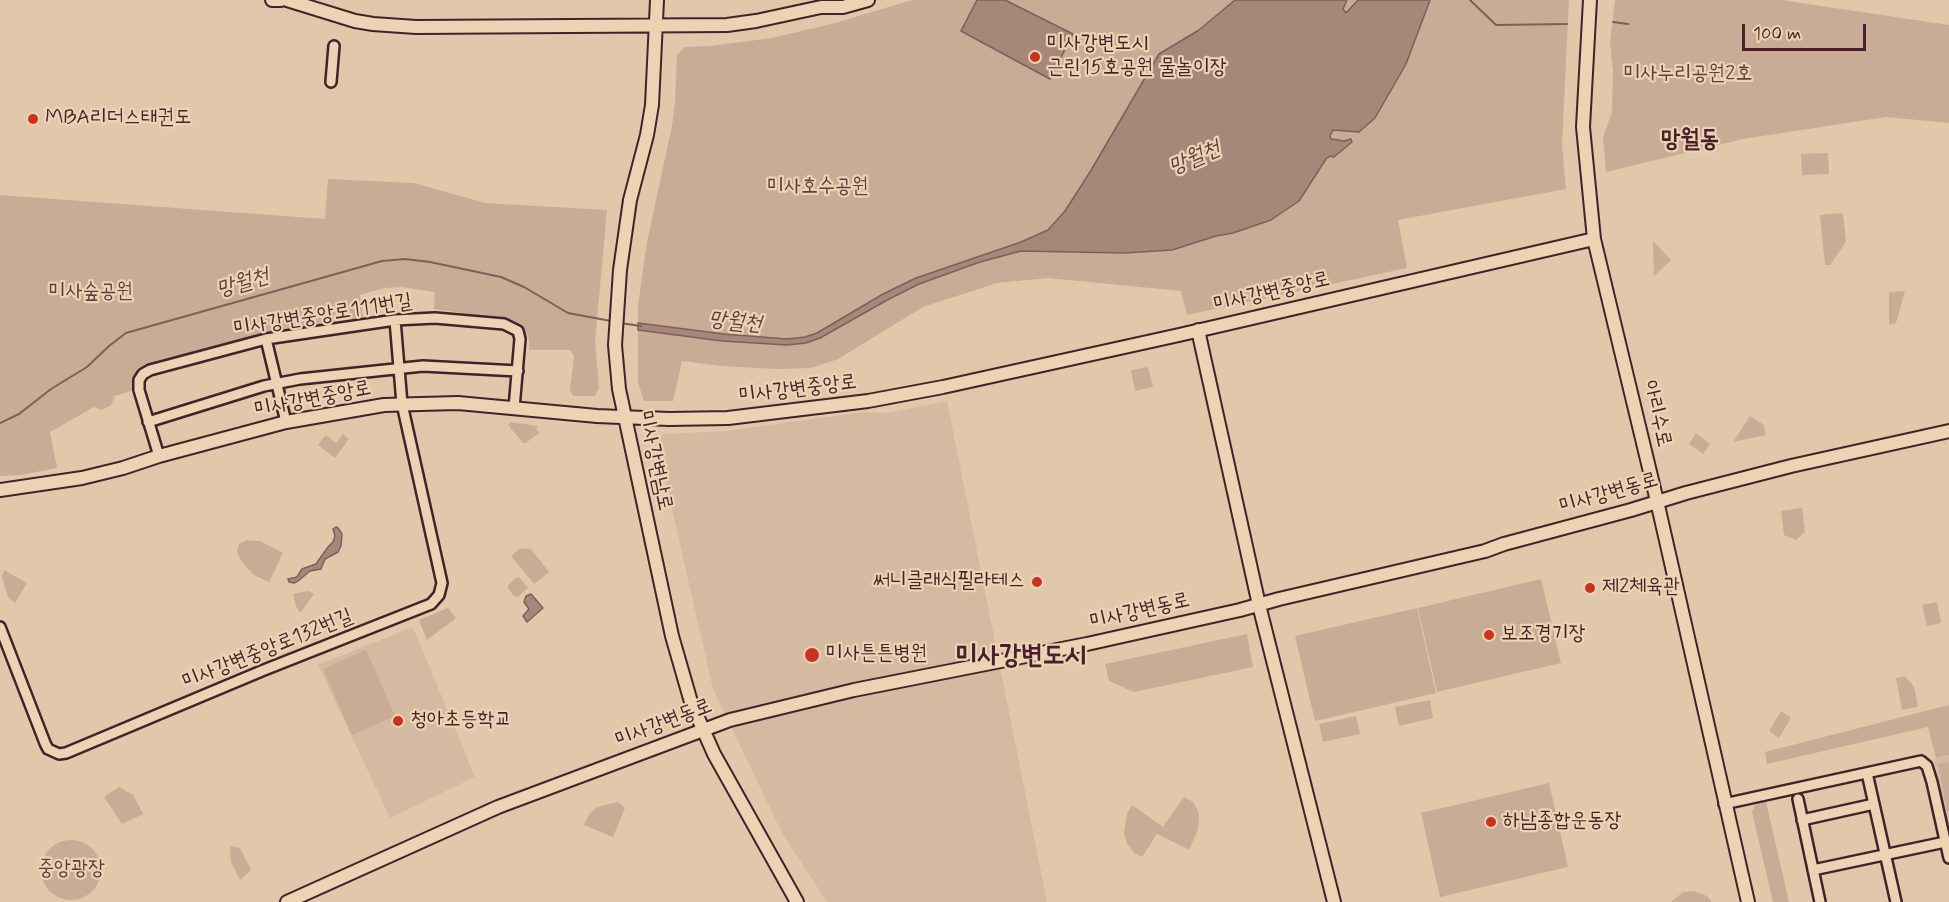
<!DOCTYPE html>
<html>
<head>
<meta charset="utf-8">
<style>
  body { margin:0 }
  #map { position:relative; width:1949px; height:902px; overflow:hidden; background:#e1c8ab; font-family:Mynerve,sans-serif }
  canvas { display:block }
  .scale { position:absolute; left:1742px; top:24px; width:124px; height:27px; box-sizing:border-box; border:3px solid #4a1f2b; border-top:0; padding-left:8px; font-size:18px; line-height:21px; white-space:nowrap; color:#4a1f2b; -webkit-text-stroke:4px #ebd3b3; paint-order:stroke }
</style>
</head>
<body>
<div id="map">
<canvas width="1949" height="902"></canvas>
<div class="scale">100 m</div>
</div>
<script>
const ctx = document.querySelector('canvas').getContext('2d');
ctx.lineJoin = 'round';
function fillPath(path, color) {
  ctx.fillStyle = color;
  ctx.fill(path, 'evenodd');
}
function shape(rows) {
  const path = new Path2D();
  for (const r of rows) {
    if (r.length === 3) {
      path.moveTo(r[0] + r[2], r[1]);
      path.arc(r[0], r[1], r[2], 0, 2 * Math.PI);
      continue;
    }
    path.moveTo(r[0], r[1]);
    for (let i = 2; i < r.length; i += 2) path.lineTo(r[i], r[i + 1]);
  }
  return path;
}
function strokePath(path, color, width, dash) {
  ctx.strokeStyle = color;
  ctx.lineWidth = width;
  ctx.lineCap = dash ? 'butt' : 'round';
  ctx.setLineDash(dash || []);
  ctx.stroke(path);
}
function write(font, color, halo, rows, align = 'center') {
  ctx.font = font + ' Mynerve,"Poor Story",sans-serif';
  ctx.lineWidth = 4.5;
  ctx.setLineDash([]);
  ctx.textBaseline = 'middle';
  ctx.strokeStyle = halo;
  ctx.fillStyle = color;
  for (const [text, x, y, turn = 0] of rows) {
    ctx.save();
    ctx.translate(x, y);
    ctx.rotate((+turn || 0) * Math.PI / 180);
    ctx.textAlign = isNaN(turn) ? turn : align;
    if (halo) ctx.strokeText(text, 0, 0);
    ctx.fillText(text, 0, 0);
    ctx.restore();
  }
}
fillPath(shape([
  [947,401,1047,902,827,902,782,833,713,689,657,443,664,434,726,431,863,412,887,413],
  [413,627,475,777,390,818,318,665],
  [1949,755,1949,827,1934,759]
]), '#d4baa0');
fillPath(shape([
  [912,0,1569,0,1562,144,1566,189,1398,220,1407,268,1187,315,1181,291,1048,278,997,283,923,307,838,359,811,368,776,369,722,366,682,361,673,401,644,401,638,383,638,306,647,242,672,126,675,103,677,55,685,47,710,46,772,38,835,23],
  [1615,0,1781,0,1949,25,1949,123,1886,117,1743,139,1606,172,1603,137,1612,112,1613,72,1610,43],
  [1828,153,1829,174,1802,175,1801,154],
  [328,179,414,183,485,203,607,210,595,341,599,388,595,396,573,396,570,391,574,356,570,350,529,350,529,339,525,331,515,322,506,319,434,309,435,292,402,287,385,288,360,295,363,317,262,334,143,368,136,376,134,390,115,396,111,405,102,410,94,407,50,432,57,468,21,475,0,476,0,195,325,219],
  [1843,213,1846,242,1830,265,1825,265,1820,215],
  [1653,241,1671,260,1654,276],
  [1905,291,1896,323,1889,325,1889,292],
  [1148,367,1153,387,1135,391,1131,370],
  [1750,416,1764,425,1766,435,1733,442],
  [510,422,538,426,536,430,540,432,526,443,523,443,508,425],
  [1696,433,1710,444,1703,454,1689,444],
  [343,434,349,439,335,458,318,445,326,435,336,443],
  [1802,508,1805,532,1796,540,1784,535,1781,511],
  [247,540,260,541,283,553,269,582,254,575,241,561,237,552,239,544],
  [520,548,531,549,549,572,534,584,511,556],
  [4,570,27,583,15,603,8,597,2,577],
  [517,577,520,578,528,588,518,597,514,596,508,588,509,584],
  [1541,579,1561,663,1437,692,1418,608],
  [308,591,314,594,300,613,296,606,293,594],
  [1937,602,1941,623,1927,626,1922,605],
  [448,608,456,618,427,640,419,620],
  [1417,608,1436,693,1315,721,1295,636],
  [1247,634,1253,667,1134,692,1109,681,1105,664],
  [366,650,395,716,352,735,323,669],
  [1905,676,1914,687,1918,707,1902,710,1896,678],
  [1430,700,1433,718,1399,726,1395,707],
  [1949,705,1949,755,1936,758,1928,727,1767,764,1765,752],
  [1781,711,1791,718,1779,738,1769,731],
  [1356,716,1360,734,1323,742,1319,724],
  [1949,762,1949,811,1947,811,1938,764],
  [1549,783,1568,867,1440,897,1421,813],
  [119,787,133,795,143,814,122,824,104,797],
  [1184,797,1193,802,1199,813,1198,830,1189,850,1157,834,1142,857,1134,853,1127,843,1124,834,1127,814,1132,805,1163,827],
  [618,802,625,808,613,837,584,825,589,814,597,807],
  [1766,802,1789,902,1773,902,1752,812,1755,805],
  [71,870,30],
  [230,846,240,848,251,870,240,880,231,862],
  [1693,891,1707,896,1712,902,1671,902,1683,892]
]), '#c8ac95');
const water = shape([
  [977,0,1005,0,1073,34,1050,79,961,31,977,0],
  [1235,0,1347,0,1343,9,1346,13,1358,0,1430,0,1406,64,1375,118,1359,132,1333,130,1330,136,1331,139,1344,141,1351,139,1352,142,1334,157,1330,156,1326,159,1299,201,1271,220,1233,233,1216,236,1172,250,1125,253,1021,251,980,262,919,284,889,299,820,338,806,343,787,345,722,341,638,330,638,323,724,334,787,339,805,337,817,333,883,294,916,278,1021,242,1048,230,1065,211,1090,172,1159,54,1199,30,1235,0],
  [336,527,338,528,342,534,341,546,338,552,325,559,321,569,310,571,298,581,294,583,289,582,288,579,297,577,302,569,316,564,328,547,333,542,335,536,333,529,336,527],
  [531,594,543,608,527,622,523,616,529,609,524,602,526,596,531,594]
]);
fillPath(water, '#a7877a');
strokePath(water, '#825d5a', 1.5);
strokePath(shape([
  [1470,0,1496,25,1567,24],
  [1613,22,1628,24],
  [620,323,641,326],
  [0,423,19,414,51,389,87,367,109,346,126,333,382,261,405,259,430,262,501,277,524,287,568,313,611,321]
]), '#825d5a', 2);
const street = shape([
  [331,82,334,46],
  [266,339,286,422],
  [148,422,264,386,300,379,423,366,518,371],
  [159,456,139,390,139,380,143,374,150,370,266,339,395,320,435,318,504,324,518,331,520,339,514,408],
  [0,627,45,743,48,749,59,754,66,753,264,670,431,604,439,595,442,583,402,404,395,320],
  [1867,773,1896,902],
  [1798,799,1820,902],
  [1724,804,1921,761,1927,766,1932,782,1949,858],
  [1802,820,1874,804],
  [1813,870,1945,842]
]);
const secondary = shape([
  [272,0,281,0],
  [287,0,355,21,373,24,416,27,727,25,756,21,821,7,843,7,868,0],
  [657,0,652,105,647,135,630,200,620,270,615,345,619,389,672,636,691,702,714,754,797,902],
  [1590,0,1583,127,1594,239,1657,501,1748,902],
  [1198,330,1259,605,1334,902],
  [0,490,82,478,123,468,159,456,286,422,384,405,458,403,597,416,669,419,728,418,868,401,943,387,1179,335,1594,239],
  [287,902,498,807,730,720,854,690,1087,644,1240,610,1279,599,1485,551,1504,544,1631,510,1686,493,1791,466,1949,431]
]);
strokePath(street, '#4a1f2b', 14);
strokePath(secondary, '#4a1f2b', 16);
strokePath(street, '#ebd3b3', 9);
strokePath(secondary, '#ebd3b3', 12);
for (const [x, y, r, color] of [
  [1035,57,6,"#c8321e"],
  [33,119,6,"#c8321e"],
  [1037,582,6,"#c8321e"],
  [1590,588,6,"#c8321e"],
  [1489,635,6,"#c8321e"],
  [812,655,8,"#c8321e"],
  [398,721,6,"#c8321e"],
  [1491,822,6,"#c8321e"]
]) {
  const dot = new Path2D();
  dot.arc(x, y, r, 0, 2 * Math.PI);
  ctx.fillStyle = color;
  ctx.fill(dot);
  strokePath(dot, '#ebd3b3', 2);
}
write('21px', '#4a1f2b', '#ebd3b3', [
  ["미사강변도시",1047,45],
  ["근린15호공원 물놀이장",1047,69],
  ["MBA리더스태권도",45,119],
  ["써니클래식필라테스",1025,582,"right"],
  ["제2체육관",1602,588],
  ["보조경기장",1501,635],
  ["미사튼튼병원",826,655],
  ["청아초등학교",410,721],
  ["하남종합운동장",1503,822]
], 'left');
write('21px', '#633b40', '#ebd3b3', [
  ["미사누리공원2호",1688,75],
  ["미사호수공원",818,188],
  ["미사숲공원",91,293],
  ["중앙광장",71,870]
]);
write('21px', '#4a1f2b', '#ebd3b3', [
  ["미사강변중앙로",1272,293,-13],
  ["미사강변중앙로111번길",323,316,-9],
  ["미사강변중앙로",798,390,-7],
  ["미사강변중앙로",313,400,-11],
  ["아리수로",1656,414,77],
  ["미사강변남로",654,461,78],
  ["미사강변동로",1609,494,-16],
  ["미사강변동로",1140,612,-13],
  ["미사강변중앙로132번길",268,650,-22],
  ["미사강변동로",664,724,-21]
]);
write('italic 22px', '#61393f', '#ebd3b3', [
  ["망월천",1195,159,-23],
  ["망월천",243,284,-16],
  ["망월천",735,323,6]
]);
write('bold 24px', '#4a1f2b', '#ebd3b3', [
  ["망월동",1690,141]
]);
write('bold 27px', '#4a1f2b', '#ebd3b3', [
  ["미사강변도시",1021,657]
]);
</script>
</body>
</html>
